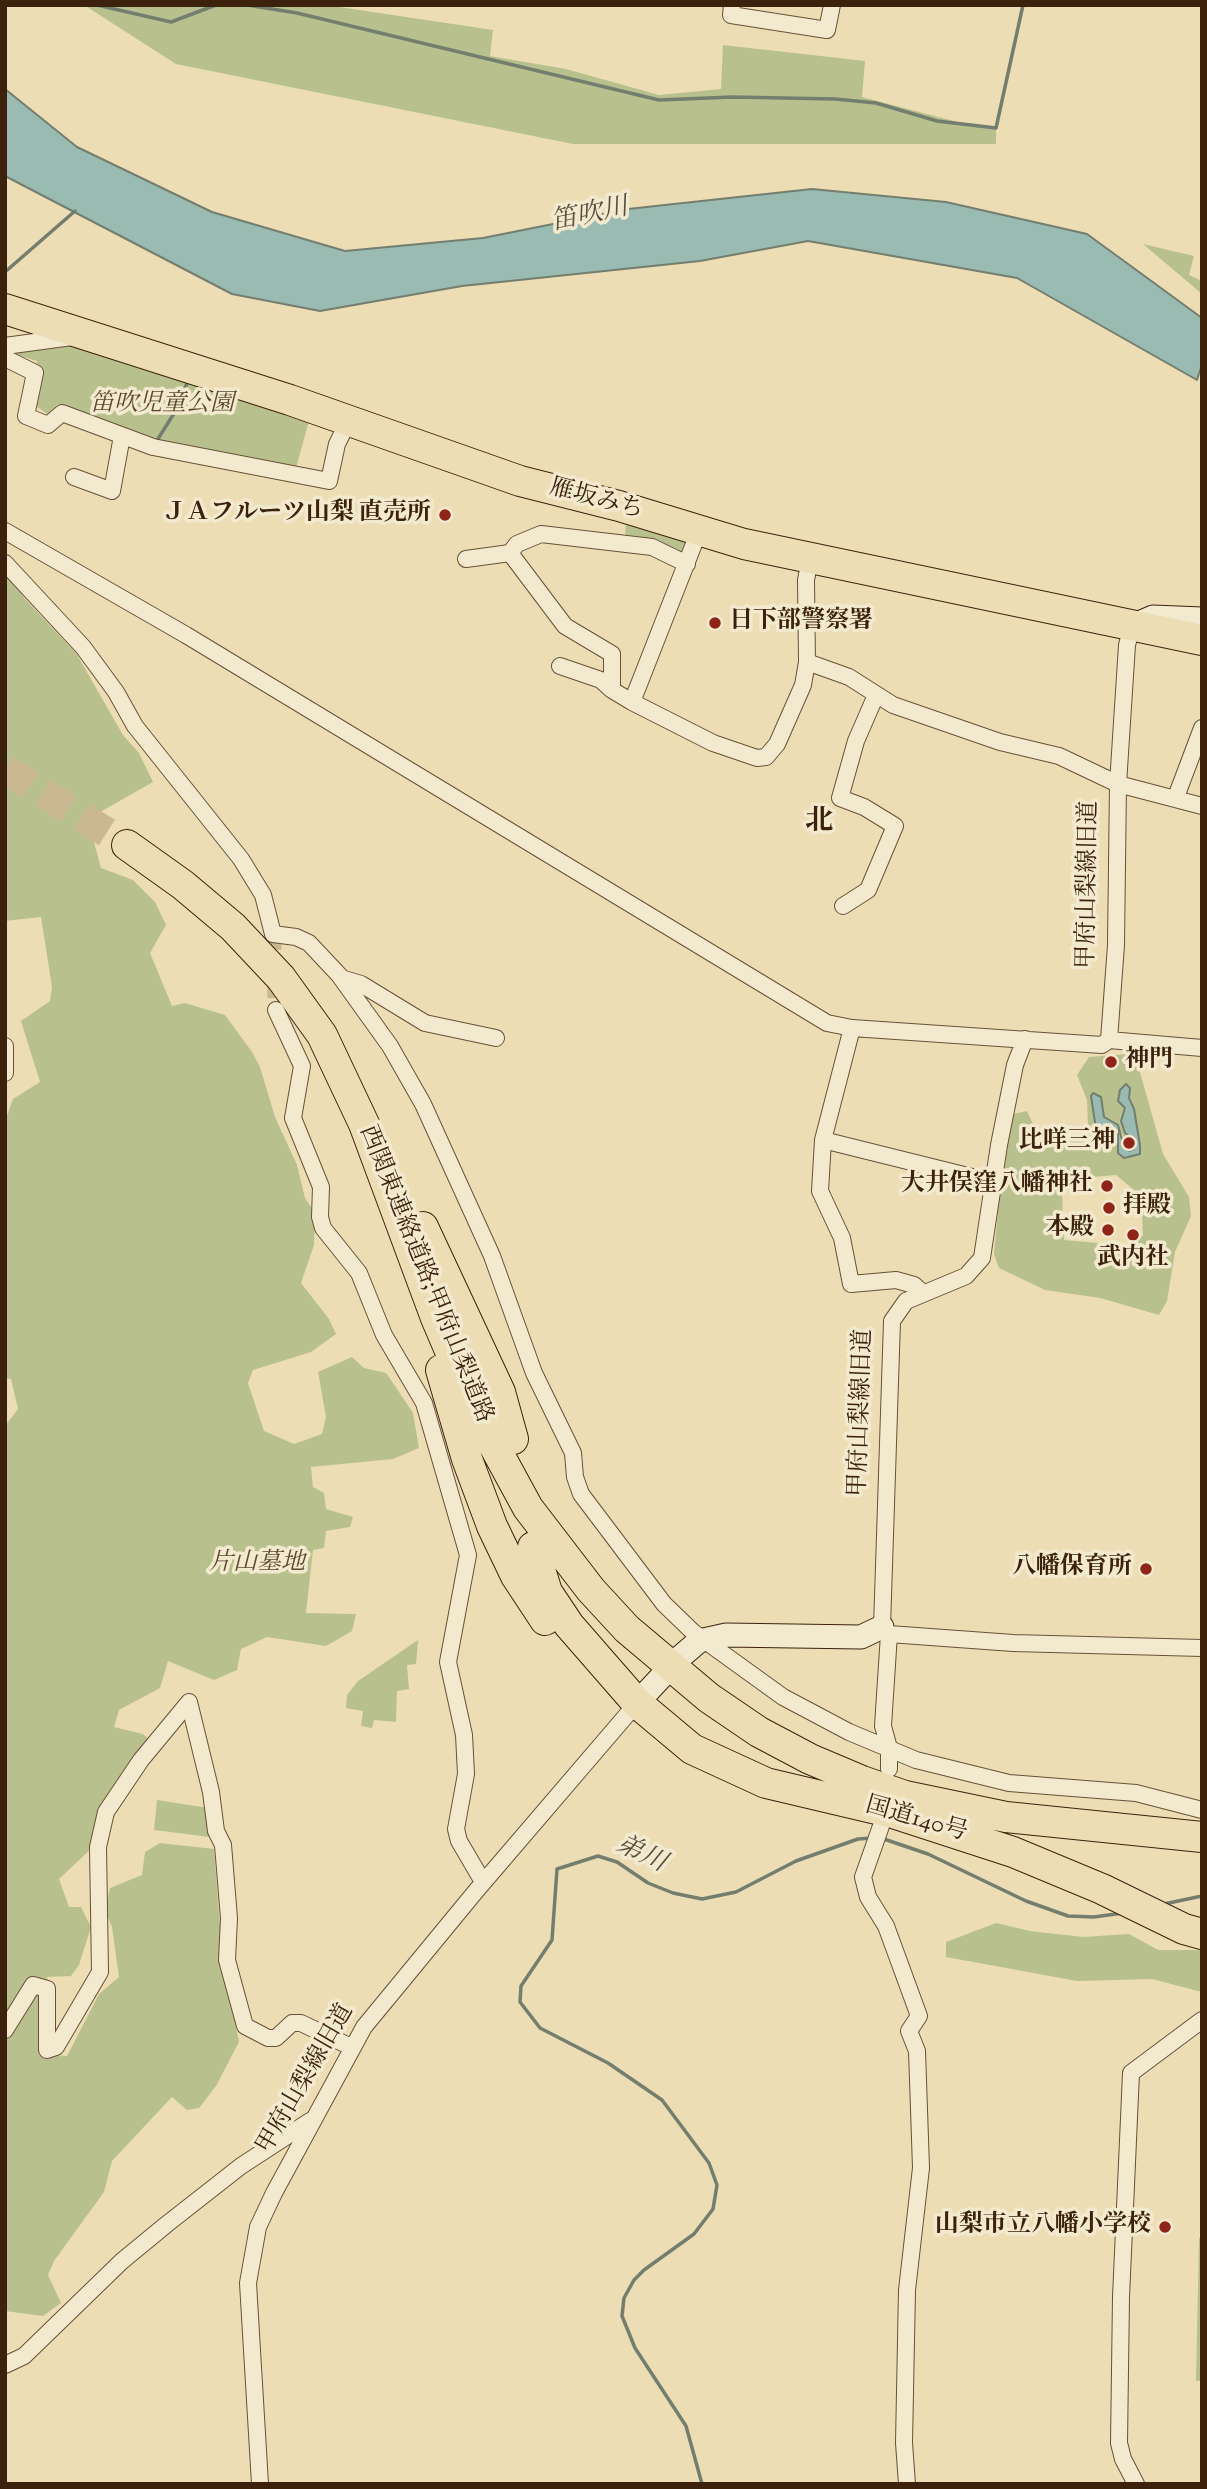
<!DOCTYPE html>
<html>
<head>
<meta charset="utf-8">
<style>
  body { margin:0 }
  #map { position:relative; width:1207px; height:2489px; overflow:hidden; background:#edddb5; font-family:"Sorts Mill Goudy",serif }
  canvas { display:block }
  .frame { position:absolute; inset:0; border:7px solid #3c220d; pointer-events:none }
</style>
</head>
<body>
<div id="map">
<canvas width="1207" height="2489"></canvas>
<div class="frame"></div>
</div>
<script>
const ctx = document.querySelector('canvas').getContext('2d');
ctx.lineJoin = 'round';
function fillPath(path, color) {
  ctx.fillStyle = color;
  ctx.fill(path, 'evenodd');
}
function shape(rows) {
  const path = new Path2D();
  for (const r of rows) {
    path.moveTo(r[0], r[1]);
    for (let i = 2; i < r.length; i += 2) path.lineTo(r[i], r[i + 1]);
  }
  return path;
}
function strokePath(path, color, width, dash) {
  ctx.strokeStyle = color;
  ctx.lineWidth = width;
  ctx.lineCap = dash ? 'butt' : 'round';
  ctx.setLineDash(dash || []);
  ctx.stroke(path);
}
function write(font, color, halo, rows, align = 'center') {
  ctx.font = font + ' "Sorts Mill Goudy","Noto Serif JP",serif';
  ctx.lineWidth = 7;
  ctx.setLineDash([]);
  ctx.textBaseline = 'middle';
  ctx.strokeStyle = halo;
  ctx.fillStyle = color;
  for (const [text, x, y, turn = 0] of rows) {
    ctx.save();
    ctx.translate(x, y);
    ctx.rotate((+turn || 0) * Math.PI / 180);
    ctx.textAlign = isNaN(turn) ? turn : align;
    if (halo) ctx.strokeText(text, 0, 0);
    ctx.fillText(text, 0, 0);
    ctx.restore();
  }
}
fillPath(shape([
  [84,5,326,5,493,30,490,56,566,69,659,95,721,89,723,45,865,61,862,97,977,127,996,128,996,144,573,144,176,64],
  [1143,244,1194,256,1189,275,1202,281,1202,294],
  [77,340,312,410,296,468,153,447,58,404,47,414,29,401,37,361,5,351],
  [626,514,693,537,685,563,625,543],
  [5,571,25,599,76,653,123,735,139,753,153,782,95,815,90,827,101,868,133,880,155,902,166,925,150,953,172,1006,185,1003,225,1015,252,1052,260,1067,275,1117,297,1165,305,1198,315,1213,314,1245,301,1283,329,1319,336,1334,311,1352,253,1370,248,1383,264,1431,294,1444,322,1434,326,1417,318,1372,352,1357,364,1368,386,1373,393,1383,413,1413,419,1448,393,1459,311,1467,313,1487,324,1493,326,1509,353,1517,350,1527,326,1531,324,1548,313,1550,306,1613,356,1614,352,1631,326,1646,267,1637,241,1649,237,1670,214,1680,168,1661,160,1688,119,1710,114,1727,143,1734,152,1742,91,1849,59,1879,69,1907,81,1907,91,1927,79,1965,71,1976,47,1977,55,2012,53,2055,67,2056,99,1994,119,1977,112,1927,105,1910,110,1888,142,1875,145,1852,160,1843,214,1849,223,1962,239,2042,216,2086,199,2108,187,2110,172,2097,112,2161,104,2192,54,2261,48,2275,61,2303,43,2316,5,2311,5,1426,18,1409,11,1379,5,1378,5,1121,13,1099,40,1082,21,1021,50,1001,52,987,41,917,5,921],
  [1128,1054,1138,1065,1163,1154,1189,1197,1191,1216,1175,1252,1167,1301,1159,1315,1100,1298,1045,1290,999,1268,994,1254,1002,1167,1013,1114,1027,1111,1034,1126,1071,1140,1088,1128,1087,1100,1077,1075,1089,1057],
  [1126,1085,1134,1109,1140,1154,1124,1158,1118,1153,1118,1130,1103,1129,1094,1123,1096,1119,1091,1096,1101,1098,1104,1117,1123,1135,1124,1147,1129,1151,1134,1149,1134,1141,1125,1133],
  [1116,1175,1134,1190,1142,1214,1143,1235,1132,1246,1064,1240,1062,1193,1080,1178],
  [418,1640,416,1664,407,1665,409,1689,397,1691,396,1722,374,1720,372,1728,361,1726,363,1711,346,1708,347,1695,358,1681],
  [157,1800,208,1808,211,1826,209,1837,154,1830],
  [996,1923,1030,1931,1083,1937,1129,1934,1158,1950,1202,1950,1202,1992,1152,1979,1077,1981,946,1957,946,1942],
  [1199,2238,1202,2238,1202,2381,1196,2381]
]), '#b8c18e');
const water = shape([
  [5,89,77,147,212,212,345,251,483,238,628,209,812,189,946,202,1087,234,1202,318,1202,364,1197,380,1017,278,808,241,700,261,462,286,320,311,232,294,5,176,5,89],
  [1126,1084,1130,1088,1129,1098,1134,1109,1140,1145,1140,1154,1124,1158,1118,1153,1118,1130,1096,1129,1091,1096,1093,1093,1101,1097,1104,1117,1118,1125,1124,1147,1129,1151,1134,1149,1134,1141,1125,1133,1121,1121,1125,1108,1118,1101,1120,1090,1126,1084]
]);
fillPath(water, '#99bbb1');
strokePath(water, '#747e6f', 2);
strokePath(shape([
  [97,5,171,22,216,5],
  [247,5,297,13,659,100,732,97,835,99,876,103,937,121,996,128,1023,5],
  [5,272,75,211],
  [180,400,188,381],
  [156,442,178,407],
  [881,1838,928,1854,1026,1901,1068,1916,1094,1917,1123,1913],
  [1164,1904,1202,1896],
  [702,2484,686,2426,635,2348,622,2316,624,2298,634,2280,644,2270,694,2234,713,2209,717,2185,709,2163,662,2100,608,2063,540,2028,520,2002,521,1986,552,1940,557,1869,598,1856,617,1862,648,1883,673,1893,702,1899,736,1892,796,1861,858,1839,873,1838]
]), '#747e6f', 3.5);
strokePath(shape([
  [273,934,276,1010]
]), '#cab893', 16, [16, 8]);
strokePath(shape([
  [5,769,127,845]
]), '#cab893', 30, [30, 15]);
const street = shape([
  [732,5,731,15,827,30,832,5],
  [5,346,72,337],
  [5,358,35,373,26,416,48,425,62,413,153,447,329,481,337,444,349,420],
  [74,477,112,491,122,436],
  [5,531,186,635,827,1023,852,1028,1102,1045,1109,1040,1202,1048],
  [510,553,565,626,612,654,612,690,632,702,699,531],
  [466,559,510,553,517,544,541,534,652,547,687,564],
  [5,563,83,647,116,692,135,726,241,859,263,895,273,934,296,937,309,943,339,975,390,1046,423,1104,492,1256,534,1373,573,1453,575,1477,581,1494,664,1604,693,1632,783,1697,849,1732,916,1760,1009,1783,1136,1793,1202,1810],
  [807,662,849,677,893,705,1000,742,1059,756,1118,784,1202,806],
  [560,666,601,680,612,690],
  [632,702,713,743,757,758,766,757,777,744,803,685,807,662,806,580,810,559],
  [1176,797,1202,728],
  [843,906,868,890,895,826,864,807,840,798,856,741,876,695],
  [341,978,361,984,425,1023,496,1038],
  [276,1010,302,1066,293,1118,321,1187,320,1217,323,1228,359,1273,384,1335,424,1403,468,1555,448,1662,464,1735,466,1774,456,1829,459,1841,483,1882],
  [852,1028,823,1140,820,1191,842,1238,851,1284,896,1280,914,1285,923,1293],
  [1025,1039,1015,1065,999,1145,982,1258,966,1276,906,1301,892,1321,882,1627,889,1634,1013,1643,1202,1648],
  [1109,1040,1116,945,1118,784,1127,645,1132,626],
  [5,1046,5,1073],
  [823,1140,992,1182],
  [889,1634,883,1726,889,1748,889,1769],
  [881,1826,863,1877,868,1897,886,1926,919,2016,909,2031,917,2051,921,2168,907,2290,904,2443,907,2484],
  [5,2030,33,1985,47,1989,47,2050,56,2047,100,1972,98,1847,106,1812,141,1760,189,1702,211,1792,216,1831,223,1845,229,1918,227,1960,245,2026,268,2038,276,2038,292,2023,301,2023,351,2047],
  [5,2365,24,2356,122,2261,167,2224,241,2166,310,2121],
  [260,2484,248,2283,258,2227,274,2193,364,2027,476,1891,637,1703],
  [1136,2484,1123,2459,1119,2443,1121,2297,1131,2073,1202,2020]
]);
const secondary = shape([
  [1132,626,1153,617,1202,619],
  [678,1659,699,1641,726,1635,861,1637,882,1627],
  [637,1703,664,1674]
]);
const highway = shape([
  [5,309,290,400,520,481,619,506,744,544,1202,640],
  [127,845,183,885,233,927,281,978,322,1035,364,1124,436,1318,478,1416,528,1508,591,1590,627,1629,709,1698,759,1732,810,1759,862,1781,905,1796,1006,1817,1202,1837],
  [423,1227,500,1392,513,1439],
  [441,1370,467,1459,492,1526,516,1576,545,1620],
  [533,1547,547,1592,569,1625,637,1703,692,1749,766,1783,893,1813,1013,1852,1102,1889,1184,1929,1202,1934]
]);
strokePath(street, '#685137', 18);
strokePath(secondary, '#3c220d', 25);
strokePath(highway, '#3c220d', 32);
strokePath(street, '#f3e9cf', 16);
strokePath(secondary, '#f3e9cf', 23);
strokePath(highway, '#edddb5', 30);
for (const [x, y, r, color] of [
  [445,515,7,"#8f2418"],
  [715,623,7,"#8f2418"],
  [1111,1062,7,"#8f2418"],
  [1129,1143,7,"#8f2418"],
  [1107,1186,7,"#8f2418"],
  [1109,1208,7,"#8f2418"],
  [1108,1230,7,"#8f2418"],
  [1133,1235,7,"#8f2418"],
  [1146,1569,7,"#8f2418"],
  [1165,2227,7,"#8f2418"]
]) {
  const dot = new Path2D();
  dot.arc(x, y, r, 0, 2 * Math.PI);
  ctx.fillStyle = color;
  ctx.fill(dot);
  strokePath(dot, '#f3e9cf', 2.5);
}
write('italic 24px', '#5b4a2d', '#f3e9cf', [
  ["笛吹児童公園",162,406],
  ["片山墓地",257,1565]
]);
write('24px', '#3c220d', '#f3e9cf', [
  ["雁坂みち",596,501,15],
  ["甲府山梨線旧道",1090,885,-89],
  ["西関東連絡道路;甲府山梨道路",424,1275,68],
  ["甲府山梨線旧道",863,1413,-88],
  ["国道140号",916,1821,16],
  ["甲府山梨線旧道",307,2080,-60]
]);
write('bold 24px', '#3c220d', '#f3e9cf', [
  ["ＪＡフルーツ山梨 直売所",431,515],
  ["日下部警察署",729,623,"left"],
  ["神門",1125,1062,"left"],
  ["比咩三神",1115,1143],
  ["大井俣窪八幡神社",1093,1186],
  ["拝殿",1123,1208,"left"],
  ["本殿",1094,1230],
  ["武内社",1133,1260,"center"],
  ["八幡保育所",1132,1569],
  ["山梨市立八幡小学校",1151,2227]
], 'right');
write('italic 26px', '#58503e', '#f3e9cf', [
  ["笛吹川",590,217,-12],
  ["弟川",640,1856,25]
]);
write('bold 28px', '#3c220d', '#f3e9cf', [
  ["北",819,824]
]);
</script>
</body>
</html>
